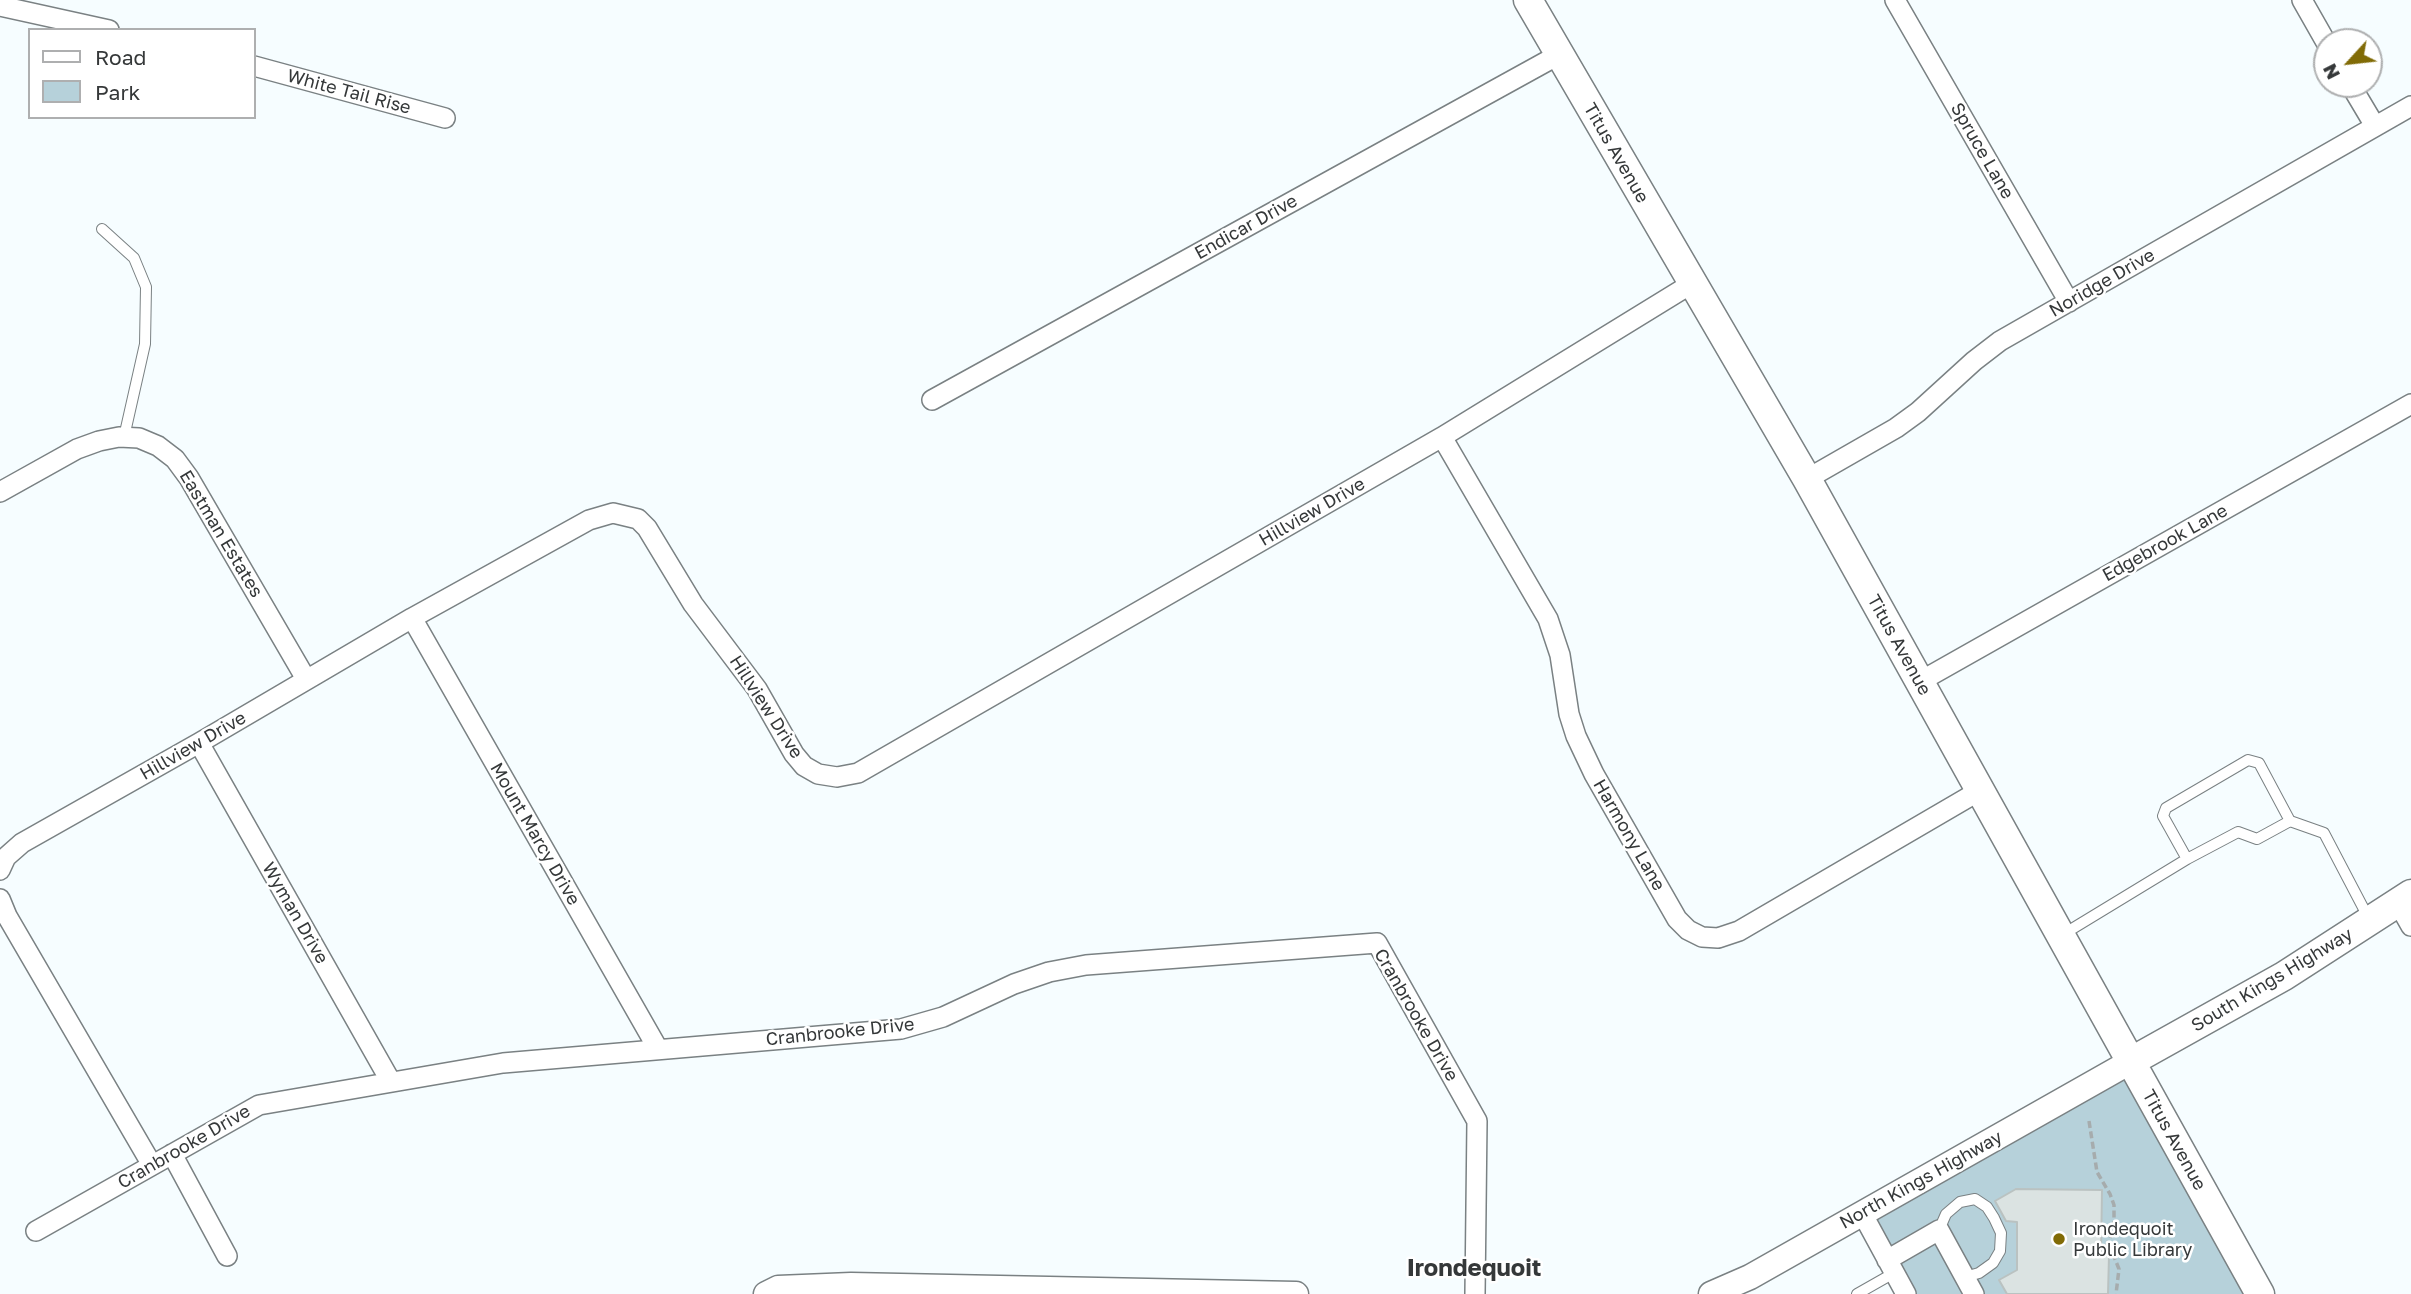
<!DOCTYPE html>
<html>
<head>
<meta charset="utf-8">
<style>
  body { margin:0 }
  #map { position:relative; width:2411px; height:1294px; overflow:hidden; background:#f6fdff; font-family:"Golos Text",sans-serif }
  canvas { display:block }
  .legend { position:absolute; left:28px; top:28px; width:228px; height:91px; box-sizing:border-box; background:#fff; border:2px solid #aeafb0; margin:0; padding:9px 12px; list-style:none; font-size:21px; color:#353839 }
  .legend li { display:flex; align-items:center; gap:14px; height:35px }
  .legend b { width:35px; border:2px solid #aeafb0 }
  .north { position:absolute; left:2313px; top:28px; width:70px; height:70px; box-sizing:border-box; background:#fff; border:2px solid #aeafb0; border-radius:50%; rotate:243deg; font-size:19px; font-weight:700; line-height:28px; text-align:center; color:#353839 }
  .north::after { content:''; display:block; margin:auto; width:24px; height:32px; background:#816b06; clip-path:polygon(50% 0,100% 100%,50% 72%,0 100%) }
</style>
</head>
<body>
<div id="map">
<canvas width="2411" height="1294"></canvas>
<ul class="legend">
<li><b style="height:9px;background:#fff"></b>Road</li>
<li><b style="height:19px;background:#b6d1da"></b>Park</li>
</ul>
<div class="north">N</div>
</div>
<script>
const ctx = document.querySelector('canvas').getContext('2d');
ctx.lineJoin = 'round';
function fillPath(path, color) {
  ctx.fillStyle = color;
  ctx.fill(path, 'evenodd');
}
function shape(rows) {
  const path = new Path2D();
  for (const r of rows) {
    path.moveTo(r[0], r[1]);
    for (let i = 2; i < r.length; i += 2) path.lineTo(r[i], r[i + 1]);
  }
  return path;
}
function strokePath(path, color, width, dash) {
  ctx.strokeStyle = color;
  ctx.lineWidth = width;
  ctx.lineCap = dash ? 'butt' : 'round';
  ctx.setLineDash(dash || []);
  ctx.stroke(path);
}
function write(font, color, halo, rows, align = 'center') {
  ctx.font = font + ' "Golos Text",sans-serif';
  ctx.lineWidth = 5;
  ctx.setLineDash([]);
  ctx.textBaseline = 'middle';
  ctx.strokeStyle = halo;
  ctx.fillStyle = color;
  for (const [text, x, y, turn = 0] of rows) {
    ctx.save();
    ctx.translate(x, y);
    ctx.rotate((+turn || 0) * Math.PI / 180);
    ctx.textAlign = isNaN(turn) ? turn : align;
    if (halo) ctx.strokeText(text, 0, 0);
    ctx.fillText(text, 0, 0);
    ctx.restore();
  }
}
fillPath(shape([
  [2130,1062,2260,1294,1903,1294,1859,1215]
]), '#b6d1da');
const building = shape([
  [2016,1189,2102,1190,2101,1256,2109,1256,2108,1294,2007,1294,1999,1280,2017,1270,2017,1222,2006,1221,1995,1201,2016,1189]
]);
fillPath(building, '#dbe3e2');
strokePath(building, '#bac2c1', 2);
const service = shape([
  [102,229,134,258,146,287,145,344,124,437],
  [2187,859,2238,832,2257,839,2290,821],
  [2062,935,2187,859,2163,816,2166,808,2248,760,2259,763,2290,821,2324,833,2368,917],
  [1939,1230,1946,1214,1960,1202,1975,1199,1987,1207,1994,1218,2001,1233,2000,1251,1993,1263,1979,1273,1965,1277],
  [1857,1294,1894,1273]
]);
const minor = shape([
  [1895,0,2069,302],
  [2302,0,2327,44],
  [0,6,109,30],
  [254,66,445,118],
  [2350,84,2375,126],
  [932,400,1560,54],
  [1442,437,1548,619,1560,655,1569,714,1576,736,1594,774,1677,919,1688,930,1702,937,1718,938,1739,931,1979,791],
  [1807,479,1896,428,1918,412,1974,361,2000,341,2411,106],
  [0,492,77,449,99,441,119,437,139,438,158,446,175,459,189,478,306,679],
  [412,618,658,1049],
  [1919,682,2411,404],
  [199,743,391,1082],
  [0,870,6,857,22,843,199,743,412,618,589,520,613,513,638,519,647,528,693,604,757,689,794,754,804,766,818,774,837,777,858,773,1442,437,1691,284],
  [0,899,7,916,152,1165],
  [2398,903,2411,926],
  [172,1154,227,1256],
  [1862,1213,1906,1294],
  [36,1231,259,1105,503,1063,901,1029,943,1017,1014,984,1049,972,1086,965,1377,943,1477,1121,1475,1294],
  [1887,1260,1939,1230,1974,1294]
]);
const tertiary = shape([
  [766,1294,778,1288,851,1285,1296,1294],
  [1711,1294,1750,1277,2130,1062]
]);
const secondary = shape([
  [1528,0,1807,479,2260,1294],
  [2130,1062,2284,976,2411,894]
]);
strokePath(service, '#7a8183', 12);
strokePath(minor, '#7a8183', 22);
strokePath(tertiary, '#7a8183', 27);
strokePath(secondary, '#7a8183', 31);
strokePath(shape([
  [2089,1121,2097,1172,2110,1194,2114,1205,2114,1229,2105,1249,2105,1254,2113,1254,2119,1269,2116,1294]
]), '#a6acad', 3.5, [7, 3.5]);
strokePath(service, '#fff', 10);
strokePath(minor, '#fff', 19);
strokePath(tertiary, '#fff', 24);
strokePath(secondary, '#fff', 28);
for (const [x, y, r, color] of [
  [2059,1239,7,"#816b06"]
]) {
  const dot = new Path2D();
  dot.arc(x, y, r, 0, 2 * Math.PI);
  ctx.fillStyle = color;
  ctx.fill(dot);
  strokePath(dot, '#fff', 2.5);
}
write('18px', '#353839', '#fff', [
  ["White Tail Rise",349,92,15],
  ["Spruce Lane",1982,151,60],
  ["Titus Avenue",1616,153,60],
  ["Endicar Drive",1246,227,-29],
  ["Noridge Drive",2102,283,-30],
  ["Hillview Drive",1312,512,-30],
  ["Eastman Estates",221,534,59],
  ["Edgebrook Lane",2165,543,-29],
  ["Titus Avenue",1899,645,61],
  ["Hillview Drive",766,707,57],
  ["Hillview Drive",193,746,-30],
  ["Mount Marcy Drive",535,834,60],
  ["Harmony Lane",1629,835,60],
  ["Wyman Drive",295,913,60],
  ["South Kings Highway",2272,980,-31],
  ["Cranbrooke Drive",1416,1015,60],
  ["Cranbrooke Drive",840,1032,-6],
  ["Titus Avenue",2174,1140,61],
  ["Cranbrooke Drive",184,1147,-30],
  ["North Kings Highway",1921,1180,-29]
]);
write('18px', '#353839', '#fff', [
  ["Irondequoit",2073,1229],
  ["Public Library",2073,1250]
], 'left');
write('bold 24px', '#353839', '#fff', [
  ["Irondequoit",1474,1268]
]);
</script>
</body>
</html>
